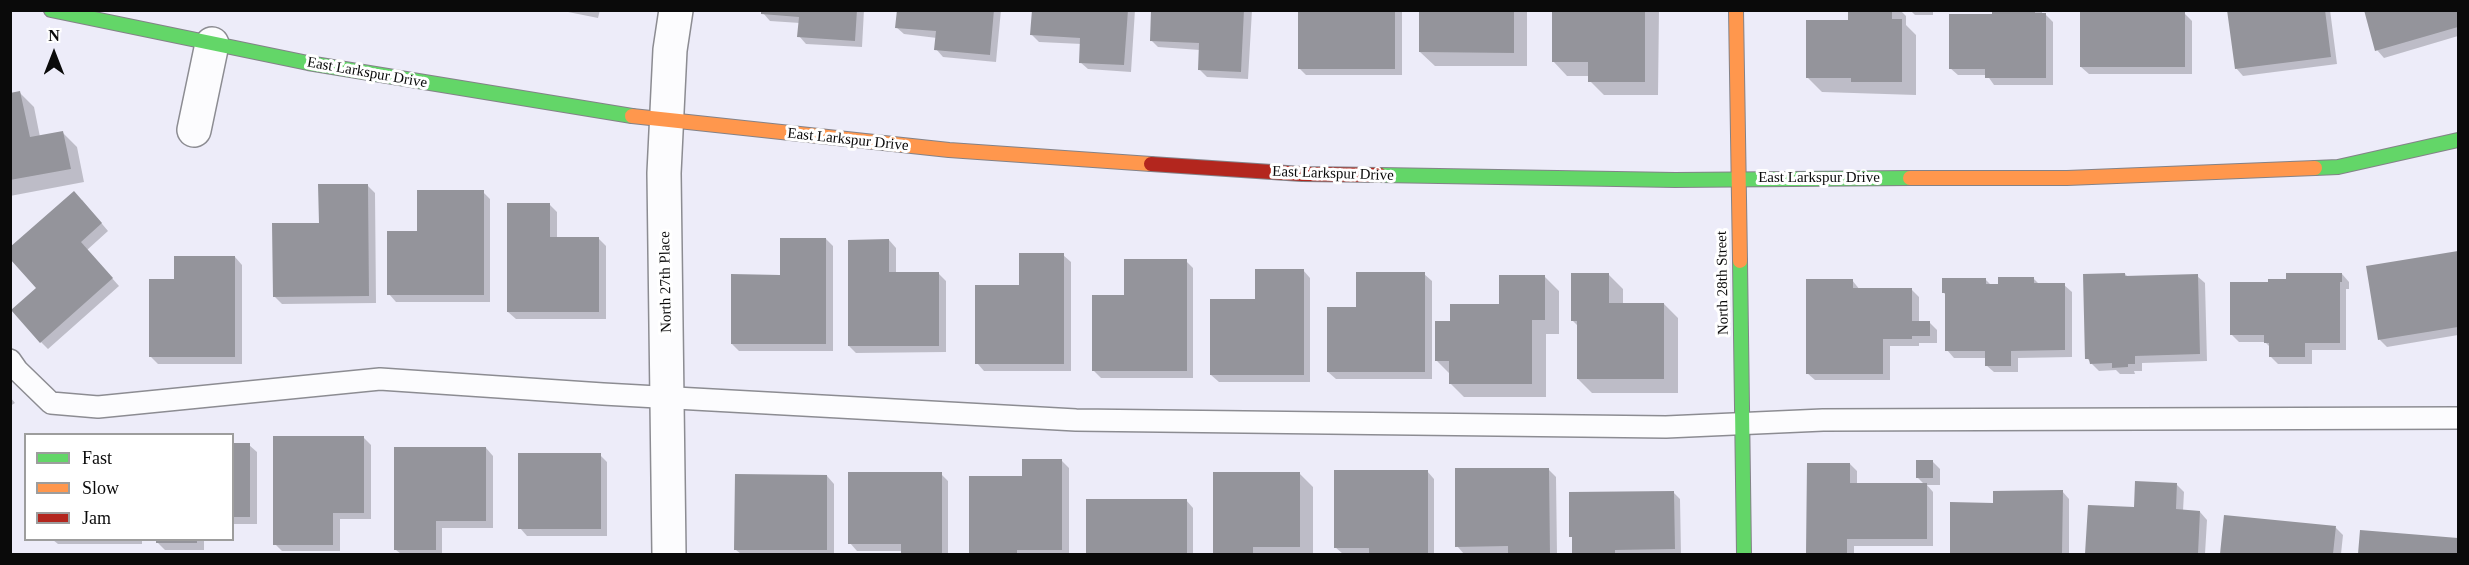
<!DOCTYPE html>
<html>
<head>
<meta charset="utf-8">
<style>
  body { margin:0 }
  #map { position:relative; width:2469px; height:565px; overflow:hidden; background:#edecf9; font-family:Georgia,serif }
  canvas { display:block }
  .frame { position:absolute; inset:0; border:12px solid #0a0a0a; pointer-events:none }
  .legend { position:absolute; left:24px; top:433px; width:210px; height:108px; box-sizing:border-box; background:#fff; border:2px solid #9d9d9d; margin:0; padding:8px 10px; list-style:none; font-size:18px; color:#0a0a0a }
  .legend li { display:flex; align-items:center; gap:12px; height:30px }
  .legend b { width:30px; border:2px solid #9d9d9d }
  .north { position:absolute; left:24px; top:24px; width:60px; height:60px; -webkit-text-stroke:4px #fff; paint-order:stroke; rotate:0deg; font-size:16px; font-weight:700; line-height:24px; text-align:center; color:#0a0a0a }
  .north::after { content:''; display:block; margin:auto; width:21px; height:27px; background:#0a0a0a; clip-path:polygon(50% 0,100% 100%,50% 72%,0 100%) }
</style>
</head>
<body>
<div id="map">
<canvas width="2469" height="565"></canvas>
<div class="frame"></div>
<ul class="legend">
<li><b style="height:8px;background:#63d668"></b>Fast</li>
<li><b style="height:8px;background:#ff974d"></b>Slow</li>
<li><b style="height:8px;background:#b3261e"></b>Jam</li>
</ul>
<div class="north">N</div>
</div>
<script>
const ctx = document.querySelector('canvas').getContext('2d');
ctx.lineJoin = 'round';
function fillPath(path, color) {
  ctx.fillStyle = color;
  ctx.fill(path, 'evenodd');
}
function shape(rows) {
  const path = new Path2D();
  for (const r of rows) {
    path.moveTo(r[0], r[1]);
    for (let i = 2; i < r.length; i += 2) path.lineTo(r[i], r[i + 1]);
  }
  return path;
}
function strokePath(path, color, width, dash) {
  ctx.strokeStyle = color;
  ctx.lineWidth = width;
  ctx.lineCap = dash ? 'butt' : 'round';
  ctx.setLineDash(dash || []);
  ctx.stroke(path);
}
function write(font, color, halo, rows, align = 'center') {
  ctx.font = font + ' Georgia,serif';
  ctx.lineWidth = 6;
  ctx.setLineDash([]);
  ctx.textBaseline = 'middle';
  ctx.strokeStyle = halo;
  ctx.fillStyle = color;
  for (const [text, x, y, turn = 0] of rows) {
    ctx.save();
    ctx.translate(x, y);
    ctx.rotate((+turn || 0) * Math.PI / 180);
    ctx.textAlign = isNaN(turn) ? turn : align;
    if (halo) ctx.strokeText(text, 0, 0);
    ctx.fillText(text, 0, 0);
    ctx.restore();
  }
}
fillPath(shape([
  [558,10,600,10,598,18],
  [763,10,864,10,862,47,806,44,799,36,800,23,770,21,763,13],
  [898,10,1001,10,996,62,943,57,936,49,937,38,904,34,896,27],
  [1033,10,1135,10,1131,72,1088,69,1080,62,1082,44,1039,42,1031,34],
  [1153,10,1252,10,1248,79,1207,77,1199,69,1200,50,1158,47,1151,40],
  [1299,10,1402,10,1402,75,1306,75,1299,68],
  [1420,10,1527,10,1527,66,1435,66,1420,52],
  [1553,10,1659,10,1658,95,1604,95,1590,81,1590,76,1567,76,1553,61],
  [1850,10,1900,10,1906,16,1906,25,1916,35,1916,95,1822,92,1808,78,1850,21],
  [1910,10,1933,10,1933,15,1915,15],
  [1993,10,2042,10,2042,15,2046,15,2053,22,2053,85,1994,85,1987,75,1958,75,1950,68,1993,15],
  [2228,10,2330,10,2337,64,2243,76,2236,68],
  [2365,10,2458,10,2458,36,2384,58,2377,50],
  [2184,13,2192,21,2192,74,2089,74,2081,67],
  [20,93,34,107,40,137,63,133,77,147,84,182,10,196,10,95],
  [368,186,375,193,376,303,282,304,274,296,320,224],
  [483,192,490,199,490,302,396,302,389,294],
  [82,200,108,231,87,250,119,286,48,349,41,342,38,288],
  [550,205,557,212,557,238,598,238,606,246,606,319,516,319,508,312],
  [826,239,833,246,833,351,739,351,732,344,781,276],
  [889,240,896,248,896,274,939,274,946,281,946,352,856,353,849,346],
  [2458,252,2458,335,2387,347,2380,340,2368,267],
  [1063,255,1071,262,1071,371,984,371,977,363],
  [235,257,242,265,242,364,158,364,151,357],
  [1186,261,1193,268,1193,378,1101,378,1093,370],
  [1303,270,1310,278,1310,382,1219,382,1211,375,1257,301],
  [1424,274,1432,281,1432,379,1336,379,1328,372],
  [2125,274,2128,277,2197,276,2205,283,2207,361,2142,363,2142,371,2134,371,2135,374,2120,374,2116,370,2099,371,2091,363,2087,358],
  [2342,274,2349,282,2349,289,2346,289,2346,350,2312,350,2312,364,2278,364,2271,357,2271,348,2265,342,2239,342,2232,335,2270,283],
  [1609,275,1623,289,1623,304,1664,304,1678,318,1678,393,1592,393,1578,379,1578,326,1572,320],
  [1545,277,1559,291,1559,334,1546,334,1546,397,1464,397,1450,383,1450,374,1437,361,1452,322,1500,305],
  [2033,278,2040,285,2064,285,2072,292,2072,357,2018,358,2018,372,1994,372,1986,365,1986,358,1954,358,1947,350,1946,295,1943,292,1985,279,1992,286],
  [1852,280,1860,290,1912,290,1919,297,1919,322,1929,322,1937,330,1937,343,1919,343,1919,346,1890,346,1890,380,1815,380,1807,373],
  [10,397,15,403,10,406],
  [363,437,371,445,371,519,340,519,340,551,282,551,275,544],
  [232,445,249,445,257,452,257,524,232,524],
  [486,448,493,456,493,528,442,528,442,554,401,554,396,550],
  [600,455,607,462,607,536,527,536,520,528],
  [1062,461,1069,468,1069,554,971,554,971,477,1023,477],
  [1932,461,1940,469,1940,485,1927,485,1933,492,1933,546,1854,546,1854,554,1808,554,1809,464,1850,464,1857,471,1857,484,1924,484,1918,478],
  [1548,469,1556,477,1557,554,1464,554,1457,546],
  [1427,471,1434,479,1434,554,1343,554,1335,547],
  [1214,473,1299,473,1313,487,1313,554,1215,554],
  [941,474,948,481,948,554,902,554,902,551,857,551,850,543],
  [827,476,834,484,834,554,741,554,736,550],
  [2176,484,2184,492,2183,511,2200,512,2207,520,2205,554,2087,554,2089,506,2135,508],
  [2062,491,2069,499,2069,554,1951,554,1951,504,1994,504],
  [1673,492,1680,499,1681,554,1573,554,1570,493],
  [1087,500,1186,500,1193,508,1193,554,1087,554],
  [2226,517,2336,528,2343,535,2341,554,2222,554],
  [2362,531,2458,540,2458,554,2359,554],
  [53,540,142,540,142,544,58,544],
  [158,540,204,540,204,550,165,550,158,543]
]), '#0003');
fillPath(shape([
  [761,10,857,10,855,41,797,37,799,17,761,14],
  [897,10,994,10,990,55,934,50,936,31,895,28],
  [1032,10,1128,10,1124,65,1079,63,1080,38,1030,35],
  [1151,10,1244,10,1241,72,1198,70,1199,43,1150,41],
  [1298,10,1395,10,1395,69,1298,69],
  [1419,10,1514,10,1514,53,1419,52],
  [1552,10,1645,10,1645,82,1588,82,1588,62,1552,62],
  [1848,10,1892,10,1892,19,1902,19,1902,82,1851,82,1851,78,1806,78,1806,20,1848,20],
  [1992,10,2035,10,2035,13,2046,13,2046,78,1985,78,1985,69,1949,69,1949,14,1992,14],
  [2227,10,2325,10,2331,57,2235,69],
  [2364,10,2458,10,2458,27,2375,51],
  [2080,12,2185,12,2185,67,2080,67],
  [20,91,30,137,63,131,71,169,10,180,10,93],
  [318,184,368,184,369,296,273,297,272,223,319,223],
  [417,190,484,190,484,295,387,295,387,231,417,231],
  [74,191,102,223,81,242,113,278,40,343,11,310,36,288,10,259,10,247],
  [507,203,550,203,550,237,599,237,599,312,507,312],
  [780,238,826,238,826,344,731,344,731,274,780,275],
  [889,239,889,272,939,272,939,346,848,346,848,240],
  [2458,251,2458,327,2378,340,2366,266],
  [1019,253,1064,253,1064,364,975,364,975,285,1019,285],
  [174,256,235,256,235,357,149,357,149,279,174,279],
  [1124,259,1187,259,1187,371,1092,371,1092,295,1124,295],
  [1255,269,1304,269,1304,375,1210,375,1210,299,1255,299],
  [1356,272,1425,272,1425,372,1327,372,1327,307,1356,307],
  [1571,273,1609,273,1609,303,1664,303,1664,379,1577,379,1577,321,1571,321],
  [2125,273,2125,276,2198,274,2200,354,2135,356,2135,364,2128,364,2128,367,2112,368,2112,363,2090,364,2089,359,2085,359,2083,274],
  [2286,273,2342,273,2342,282,2340,282,2340,343,2305,343,2305,357,2269,357,2269,343,2264,343,2264,335,2230,335,2230,282,2268,282,2268,279,2286,279],
  [1499,275,1545,275,1545,320,1532,320,1532,384,1449,384,1449,361,1435,361,1435,321,1450,321,1450,304,1499,304],
  [1998,277,2034,277,2034,283,2065,283,2065,350,2011,351,2011,366,1985,366,1985,351,1945,351,1945,293,1942,293,1942,278,1986,278,1986,284,1998,284],
  [1806,279,1853,279,1853,288,1912,288,1912,321,1930,321,1930,336,1912,336,1912,339,1883,339,1883,374,1806,374],
  [273,436,364,436,364,513,333,513,333,545,273,545],
  [232,443,250,443,250,517,232,517],
  [394,447,486,447,486,521,436,521,436,550,394,550],
  [518,453,601,453,601,529,518,529],
  [1022,459,1062,459,1062,550,1017,550,1017,554,969,554,969,476,1022,476],
  [1916,460,1933,460,1933,478,1916,478],
  [1807,463,1850,463,1850,483,1927,483,1927,539,1847,539,1847,554,1806,554],
  [1455,468,1549,468,1550,554,1508,554,1508,546,1455,547],
  [1334,470,1428,470,1428,554,1369,554,1369,548,1334,548],
  [848,472,942,472,942,554,901,554,901,544,848,544],
  [1213,472,1300,472,1300,547,1253,547,1253,554,1213,554],
  [735,474,827,475,827,550,734,550],
  [2135,481,2177,483,2176,509,2200,511,2198,554,2085,554,2088,505,2134,507],
  [2063,490,2062,554,1950,554,1950,502,1993,503,1993,491],
  [1674,491,1675,549,1615,550,1615,554,1572,554,1572,537,1569,537,1569,492],
  [1086,499,1187,499,1187,554,1086,554],
  [2224,515,2336,526,2333,554,2220,554],
  [2360,530,2458,538,2458,554,2358,554],
  [156,540,197,540,197,543,156,543]
]), '#94949b');
const lane = shape([
  [10,360,17,370,51,403,98,407,380,379,603,394,1076,420,1666,427,1823,420,2458,418]
]);
const street = shape([
  [194,130,212,44],
  [669,554,664,173,670,50,676,10]
]);
const fast = shape([
  [51,10,308,63,632,116],
  [2315,168,2338,167,2458,140],
  [1380,175,1675,180,1910,178],
  [1740,261,1744,554]
]);
const slow = shape([
  [1736,10,1740,261],
  [632,116,949,150,1151,164],
  [1910,178,2067,178,2315,168]
]);
const jam = shape([
  [1151,164,1302,174,1380,175]
]);
strokePath(lane, '#8c8c92', 24);
strokePath(street, '#8c8c92', 36);
strokePath(fast, '#838288', 16);
strokePath(slow, '#838288', 16);
strokePath(jam, '#838288', 16);
strokePath(lane, '#fcfcfe', 21);
strokePath(street, '#fcfcfe', 33);
strokePath(fast, '#63d668', 14);
strokePath(slow, '#ff974d', 14);
strokePath(jam, '#b3261e', 14);
write('15px', '#0a0a0a', '#fff', [
  ["East Larkspur Drive",367,73,10],
  ["East Larkspur Drive",848,140,6],
  ["East Larkspur Drive",1333,174,2],
  ["East Larkspur Drive",1819,178],
  ["North 27th Place",666,282,-91],
  ["North 28th Street",1723,283,-91]
]);
</script>
</body>
</html>
